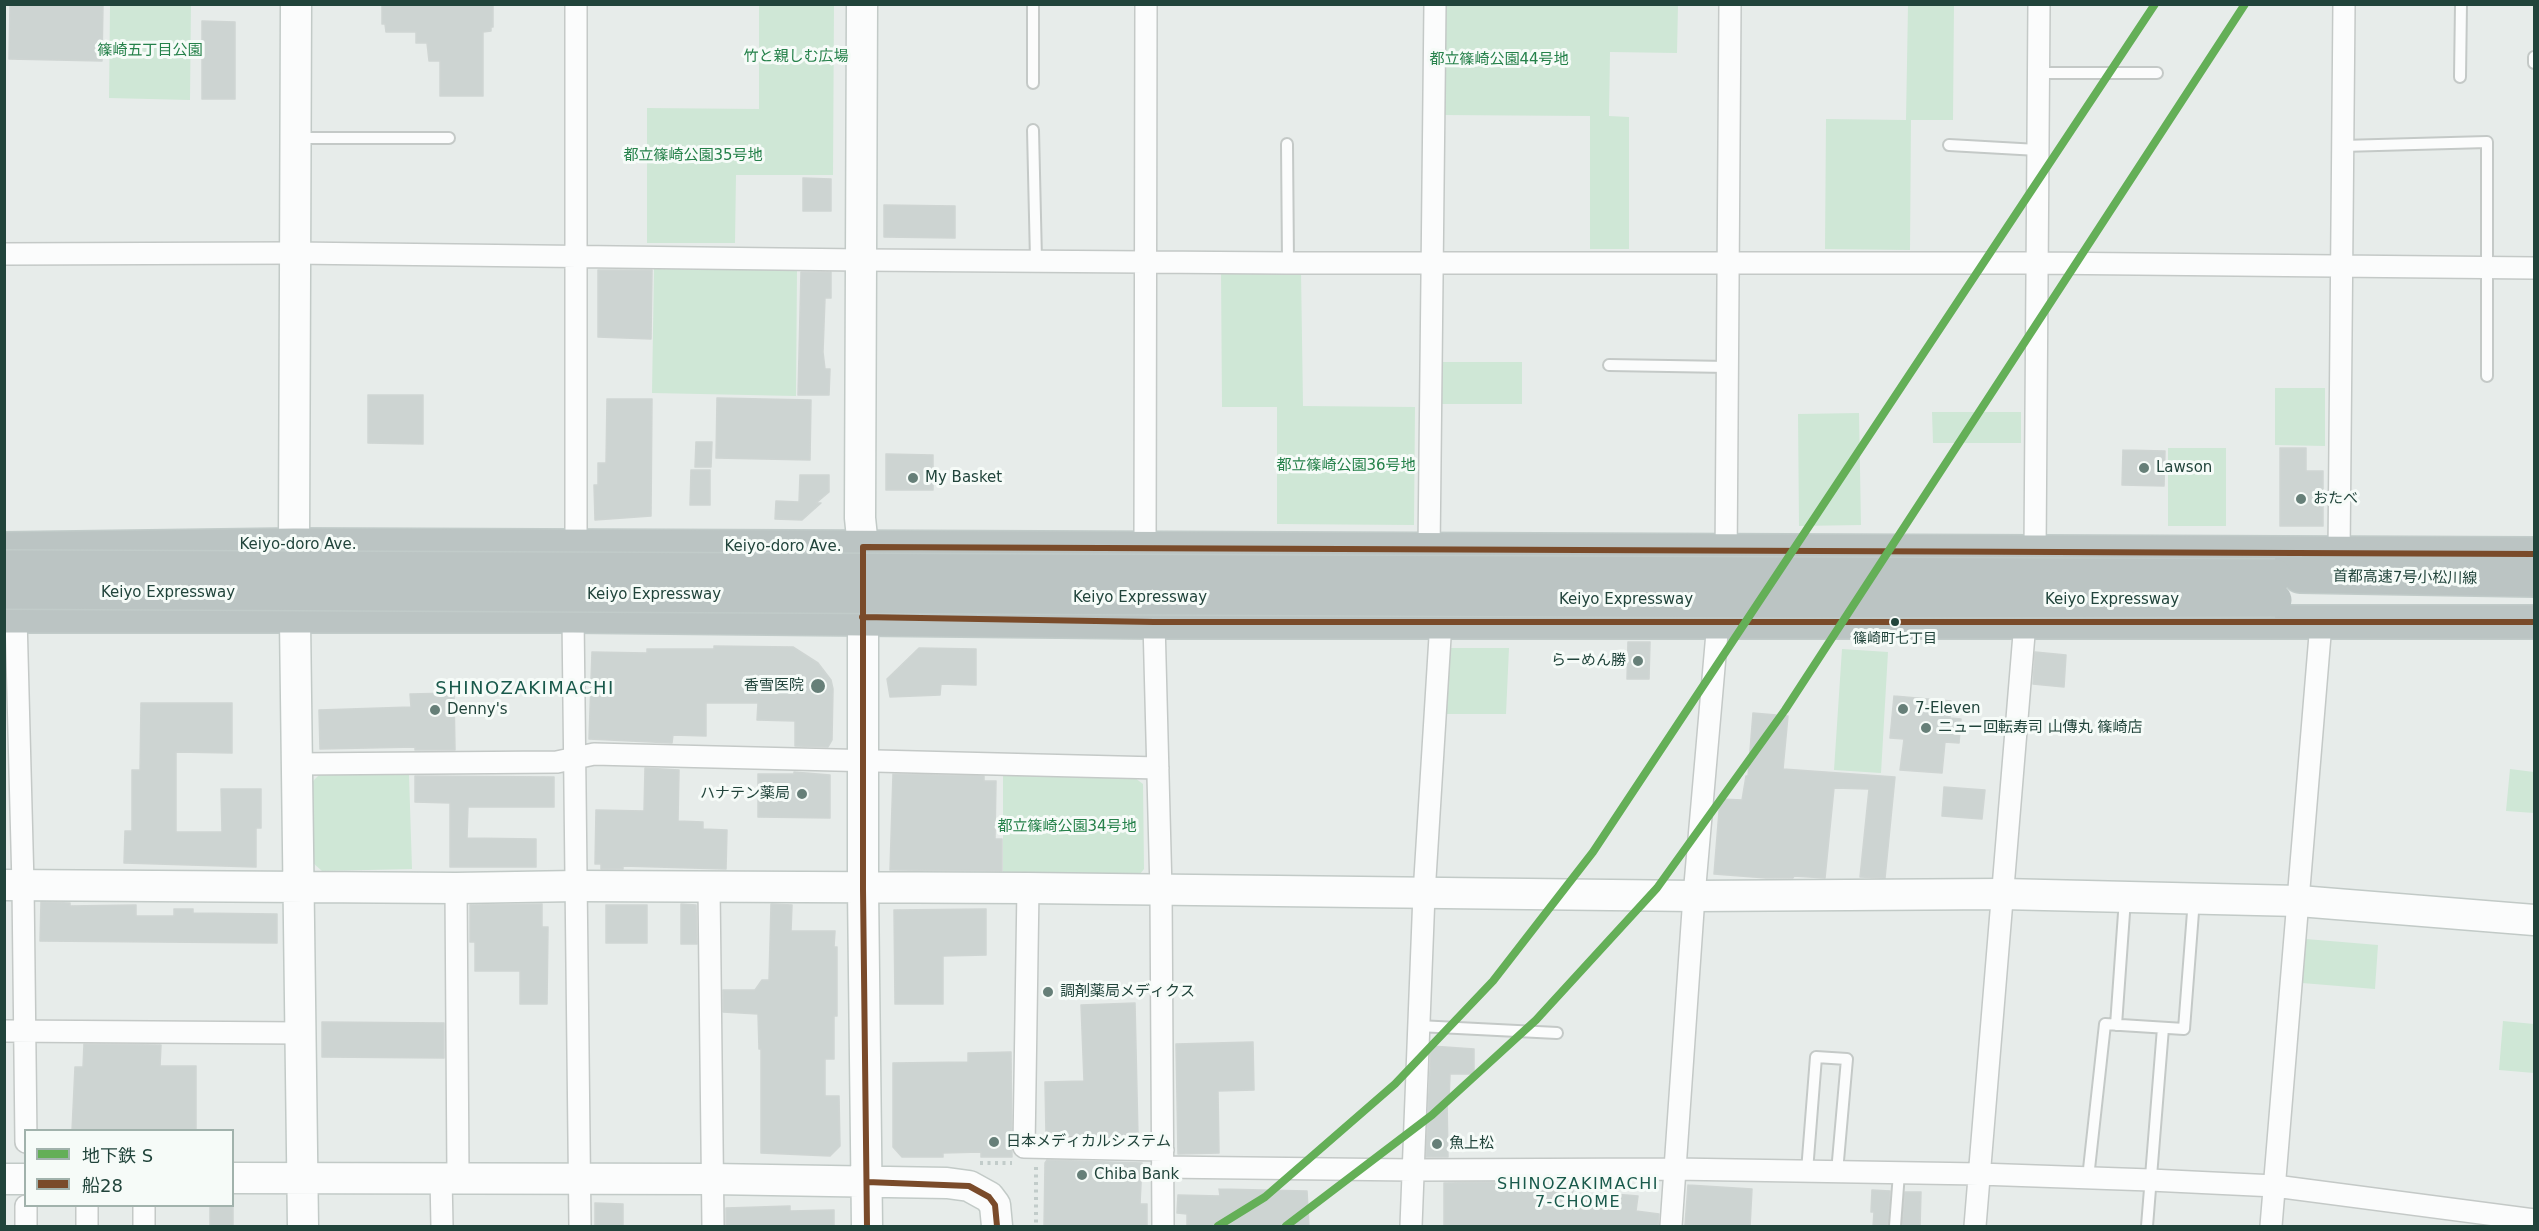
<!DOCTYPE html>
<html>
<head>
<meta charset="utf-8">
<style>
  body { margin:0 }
  #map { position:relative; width:2539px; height:1231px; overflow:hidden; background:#e7ecea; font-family:"DejaVu Sans","Noto Sans JP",sans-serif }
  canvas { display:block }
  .frame { position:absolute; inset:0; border:6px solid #21443b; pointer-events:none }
  .legend { position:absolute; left:24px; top:1129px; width:210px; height:78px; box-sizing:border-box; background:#f6fbf8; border:2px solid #a1b2ac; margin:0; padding:8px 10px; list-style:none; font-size:18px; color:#21443b }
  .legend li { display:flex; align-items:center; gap:12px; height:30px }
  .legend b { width:30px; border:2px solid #a1b2ac }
</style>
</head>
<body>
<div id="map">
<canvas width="2539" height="1231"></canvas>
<div class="frame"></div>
<ul class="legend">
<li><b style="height:8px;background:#64af57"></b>地下鉄 S</li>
<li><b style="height:8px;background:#7a4b2a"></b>船28</li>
</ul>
</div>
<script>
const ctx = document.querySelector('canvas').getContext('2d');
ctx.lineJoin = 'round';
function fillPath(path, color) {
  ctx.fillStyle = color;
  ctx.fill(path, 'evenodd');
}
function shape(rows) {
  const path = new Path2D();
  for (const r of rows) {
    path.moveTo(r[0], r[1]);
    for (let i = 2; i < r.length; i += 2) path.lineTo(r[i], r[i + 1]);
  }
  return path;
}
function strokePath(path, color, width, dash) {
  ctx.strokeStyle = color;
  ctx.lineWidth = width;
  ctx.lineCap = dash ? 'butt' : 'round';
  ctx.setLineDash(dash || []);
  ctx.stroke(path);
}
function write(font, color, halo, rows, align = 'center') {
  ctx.font = font + ' "DejaVu Sans","Noto Sans JP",sans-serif';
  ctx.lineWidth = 6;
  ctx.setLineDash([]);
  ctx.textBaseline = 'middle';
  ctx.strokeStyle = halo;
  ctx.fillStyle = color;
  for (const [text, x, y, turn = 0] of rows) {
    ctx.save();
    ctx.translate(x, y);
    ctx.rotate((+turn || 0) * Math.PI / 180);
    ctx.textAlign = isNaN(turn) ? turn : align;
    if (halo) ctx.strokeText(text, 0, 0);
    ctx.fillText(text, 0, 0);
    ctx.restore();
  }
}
fillPath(shape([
  [110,5,191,5,190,100,109,98],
  [759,5,834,5,833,175,736,175,735,243,647,243,647,108,759,109],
  [1443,5,1678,5,1677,53,1610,52,1609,116,1629,117,1629,249,1590,249,1590,116,1442,115],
  [1908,5,1954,5,1953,120,1911,120,1910,250,1825,249,1826,119,1906,120],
  [654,269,797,270,796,396,652,393],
  [1221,271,1301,271,1303,406,1415,407,1414,525,1277,524,1277,407,1222,407],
  [1439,362,1522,362,1522,404,1439,404],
  [2275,388,2325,388,2325,446,2275,445],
  [1932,412,2021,412,2021,443,1933,443],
  [1859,413,1861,525,1799,526,1798,414],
  [2168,448,2226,448,2226,526,2168,526],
  [1447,648,1509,648,1506,714,1444,714],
  [1842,649,1888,652,1881,773,1834,770],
  [2510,769,2534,772,2534,813,2506,811],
  [320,774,409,775,412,869,322,871,313,863,312,782],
  [1003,775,1135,778,1143,784,1144,869,1137,878,1003,877],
  [2306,939,2378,945,2375,989,2302,983],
  [2503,1021,2534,1024,2534,1073,2499,1070]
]), '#cfe7d6');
const building = shape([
  [10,4,103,4,102,61,9,59,10,4],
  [382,4,493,4,493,27,491,27,491,31,483,32,483,96,440,96,440,61,429,61,427,43,416,43,416,32,386,32,385,24,382,24,382,4],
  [202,21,235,22,235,99,202,99,202,21],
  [803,178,831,179,831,211,803,211,803,178],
  [884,205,955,206,955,238,884,237,884,205],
  [598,270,652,270,651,339,598,337,598,270],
  [801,272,831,272,831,298,825,298,823,352,825,369,830,369,829,395,798,395,801,272],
  [368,395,423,395,423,444,368,443,368,395],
  [717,398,811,400,810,460,716,458,717,398],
  [607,399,652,399,651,516,595,520,594,485,598,485,598,463,606,463,607,399],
  [696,442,712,442,711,467,695,467,696,442],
  [2280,448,2306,448,2306,471,2323,471,2323,526,2280,526,2280,448],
  [2123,450,2165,451,2164,486,2122,485,2123,450],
  [886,454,933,455,933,490,886,490,886,454],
  [691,470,710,470,710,505,690,505,691,470],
  [800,475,829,475,829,492,816,503,821,503,802,520,775,519,776,501,799,502,800,475],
  [1628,642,1650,642,1649,679,1627,679,1628,642],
  [714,646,793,647,818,663,831,680,833,689,832,740,828,747,795,746,795,721,757,720,758,703,706,703,706,736,673,735,672,743,589,739,592,652,647,653,647,649,714,649,714,646],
  [919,648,976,649,976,685,941,684,940,695,890,697,887,679,919,648],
  [2035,652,2066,655,2064,687,2033,684,2035,652],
  [454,693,455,750,415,750,415,747,320,749,319,710,411,707,410,694,454,693],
  [1894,696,1951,701,1950,718,1961,719,1959,743,1945,742,1942,773,1900,770,1904,739,1890,738,1894,696],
  [141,703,232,703,232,753,176,752,176,832,222,832,221,789,261,789,261,828,256,828,256,867,124,863,125,831,132,831,132,770,140,770,141,703],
  [1753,713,1788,716,1783,769,1895,777,1885,878,1860,877,1869,789,1834,788,1825,878,1794,876,1793,878,1766,878,1714,874,1720,799,1742,800,1746,776,1748,776,1753,713],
  [645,768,679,770,678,821,703,822,703,829,727,830,726,869,623,866,623,869,601,869,601,864,595,864,596,810,644,811,645,768],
  [794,772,830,775,830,818,758,817,758,774,794,774,794,772],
  [893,774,984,776,984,781,996,781,995,839,1002,839,1002,871,890,870,893,774],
  [415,776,554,777,554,807,468,807,467,838,536,839,536,867,450,867,450,803,415,802,415,776],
  [1944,787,1985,790,1982,819,1942,816,1944,787],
  [41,902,70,903,70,906,136,905,136,916,174,916,174,909,193,909,193,913,277,914,277,943,40,941,41,902],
  [542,904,542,927,548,927,547,1004,520,1004,520,971,475,971,475,942,470,942,470,905,542,904],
  [681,904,696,905,697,944,681,944,681,904],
  [771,904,792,905,791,931,835,931,834,947,837,947,837,1016,834,1016,834,1059,825,1059,825,1096,839,1096,840,1146,830,1156,761,1153,761,1049,759,1049,758,1014,723,1012,723,990,755,990,762,980,769,980,771,904],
  [606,905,647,905,647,943,606,943,606,905],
  [986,909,986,955,943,956,943,1004,895,1004,894,910,986,909],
  [1135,1003,1138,1137,1046,1135,1045,1082,1084,1081,1081,1005,1135,1003],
  [322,1022,444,1023,444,1058,322,1057,322,1022],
  [1253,1042,1254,1090,1218,1091,1219,1153,1178,1154,1176,1044,1253,1042],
  [84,1044,161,1045,160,1066,196,1066,196,1131,72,1131,75,1067,83,1067,84,1044],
  [1431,1046,1474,1049,1474,1074,1450,1074,1449,1100,1447,1100,1448,1157,1426,1157,1431,1046],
  [1011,1052,1012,1157,981,1157,981,1152,943,1153,943,1157,902,1157,893,1147,893,1063,968,1062,968,1053,1011,1052],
  [1047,1160,1142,1163,1140,1204,1147,1204,1147,1227,1044,1227,1045,1163,1047,1160],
  [1509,1182,1573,1187,1573,1195,1613,1199,1614,1194,1638,1196,1636,1211,1659,1214,1658,1227,1444,1227,1444,1183,1509,1182],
  [1688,1185,1752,1189,1750,1227,1685,1225,1688,1185],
  [1219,1189,1307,1191,1309,1227,1187,1227,1187,1214,1177,1213,1178,1195,1220,1196,1219,1189],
  [1872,1190,1890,1191,1888,1227,1873,1227,1874,1212,1871,1212,1872,1190],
  [1905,1192,1921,1192,1920,1227,1902,1227,1905,1192],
  [595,1203,623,1204,623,1227,595,1227,595,1203],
  [210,1206,233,1206,233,1227,210,1227,210,1206],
  [790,1206,790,1211,834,1210,834,1227,726,1227,726,1208,790,1206]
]);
fillPath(building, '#cdd4d2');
strokePath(building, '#cfd5d3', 1.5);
const lane = shape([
  [2534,63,2534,57],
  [2038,73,2157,73],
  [2460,77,2461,4],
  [1033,83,1033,4],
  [1033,130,1036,260],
  [296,138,449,138],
  [1287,144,1288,263],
  [1949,145,2038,150],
  [2342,146,2487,142,2487,376],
  [1609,365,1728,367],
  [2116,1025,2125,899],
  [1418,1026,1557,1033],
  [1807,1171,1816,1057,1847,1059,1837,1172],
  [2088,1178,2105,1024,2184,1029,2194,899],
  [1895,1226,1899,1173],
  [2147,1226,2163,1028]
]);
const street = shape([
  [4,254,294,253,860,260,1288,263,2038,263,2534,268],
  [576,546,576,4],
  [1145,550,1146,4],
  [1429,551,1435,4],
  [2339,554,2344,4],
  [1726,562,1730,4],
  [2033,565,2035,552,2039,4],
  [573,616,580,1226],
  [16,617,23,885,26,1142],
  [1154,622,1161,891,1163,1226],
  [297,764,557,762,594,754,1158,768],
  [456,888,458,1177],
  [709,888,713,1226],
  [1028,888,1024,1147,1163,1150],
  [4,1031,300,1033],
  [1162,1167,1412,1170,1675,1169,1979,1174,2150,1180,2275,1186,2534,1220],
  [441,1177,442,1226],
  [87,1206,87,1226],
  [144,1206,144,1226],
  [26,1226,26,1206],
  [1411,1226,1424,894,1441,621],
  [1671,1226,1694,896,1719,610],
  [1975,1226,2026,610],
  [2271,1226,2321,623]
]);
const secondary = shape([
  [296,4,294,545,303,1226],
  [862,4,860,518,863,547,863,889,867,1226],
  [4,885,456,888,577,886,1028,888,1694,896,2002,894,2299,901,2534,920],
  [232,1178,712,1179,947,1183,969,1186,989,1197,995,1205,997,1226],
  [4,1179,26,1179]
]);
const highway = shape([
  [4,549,294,545,2534,554],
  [2300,576,2534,580],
  [4,616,573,616,1154,622,2534,622]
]);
strokePath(lane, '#c4c9c7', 14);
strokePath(street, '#c4c9c7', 24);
strokePath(secondary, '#c2cac7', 33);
strokePath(highway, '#c1cbc9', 36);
strokePath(shape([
  [980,1163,1012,1163],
  [1036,1167,1036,1226]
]), '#c2ccca', 4, [3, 4.5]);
strokePath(lane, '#fbfcfc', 10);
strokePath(street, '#fbfcfc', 21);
strokePath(secondary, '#fbfcfc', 30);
strokePath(highway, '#bbc4c3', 33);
const highwayBridge = shape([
  [4,567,2275,576],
  [4,592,1797,601,2275,600]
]);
strokePath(highwayBridge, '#c1cbc9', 36, []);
strokePath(highwayBridge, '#bbc4c3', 33);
strokePath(shape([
  [862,617,1154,622,2534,622],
  [867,1182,969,1186,989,1197,995,1205,997,1226],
  [867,1226,863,889,863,547,2534,554]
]), '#7a4b2a', 6);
strokePath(shape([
  [1218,1226,1265,1197,1395,1084,1493,981,1593,852,2155,4],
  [1286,1226,1432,1115,1536,1020,1657,888,1785,710,2245,4]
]), '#64af57', 8);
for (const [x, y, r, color] of [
  [2144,468,6,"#667f78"],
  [913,478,6,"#667f78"],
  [2301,499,6,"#667f78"],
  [1895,622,5,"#21443b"],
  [1638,661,6,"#667f78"],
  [818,686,8,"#667f78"],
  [1903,709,6,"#667f78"],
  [435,710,6,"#667f78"],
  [1926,728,6,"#667f78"],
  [802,794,6,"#667f78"],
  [1048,992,6,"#667f78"],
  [994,1142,6,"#667f78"],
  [1437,1144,6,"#667f78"],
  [1082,1175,6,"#667f78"]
]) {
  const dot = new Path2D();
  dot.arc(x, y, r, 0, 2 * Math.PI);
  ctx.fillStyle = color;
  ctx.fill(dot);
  strokePath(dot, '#f6fbf8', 2);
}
write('14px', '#21443b', '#f6fbf8', [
  ["篠崎町七丁目",1895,639]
]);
write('15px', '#25814a', '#f6fbf8', [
  ["篠崎五丁目公園",150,51],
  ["竹と親しむ広場",796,57],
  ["都立篠崎公園44号地",1499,60],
  ["都立篠崎公園35号地",693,156],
  ["都立篠崎公園36号地",1346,466],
  ["都立篠崎公園34号地",1067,827]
]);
write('15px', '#21443b', '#f6fbf8', [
  ["Lawson",2156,468],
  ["My Basket",925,478],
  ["おたべ",2313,499],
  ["らーめん勝",1626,661,"right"],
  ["香雪医院",804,686,"right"],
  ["7-Eleven",1915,709],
  ["Denny's",447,710],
  ["ニュー回転寿司 山傳丸 篠崎店",1938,728],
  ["ハナテン薬局",790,794,"right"],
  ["調剤薬局メディクス",1060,992],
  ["日本メディカルシステム",1006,1142],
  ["魚上松",1449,1144],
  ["Chiba Bank",1094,1175]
], 'left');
write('15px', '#21443b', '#f6fbf8', [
  ["Keiyo-doro Ave.",298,545],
  ["Keiyo-doro Ave.",783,547],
  ["首都高速7号小松川線",2405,578,1],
  ["Keiyo Expressway",168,593],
  ["Keiyo Expressway",654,595],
  ["Keiyo Expressway",1140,598],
  ["Keiyo Expressway",1626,600],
  ["Keiyo Expressway",2112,600]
]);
ctx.letterSpacing = '1.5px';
write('16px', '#19594b', '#f6fbf8', [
  ["SHINOZAKIMACHI",1578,1185],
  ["7-CHOME",1578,1203]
]);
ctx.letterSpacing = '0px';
ctx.letterSpacing = '1.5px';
write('18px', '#19594b', '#f6fbf8', [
  ["SHINOZAKIMACHI",525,689]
]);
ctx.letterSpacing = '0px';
</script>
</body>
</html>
